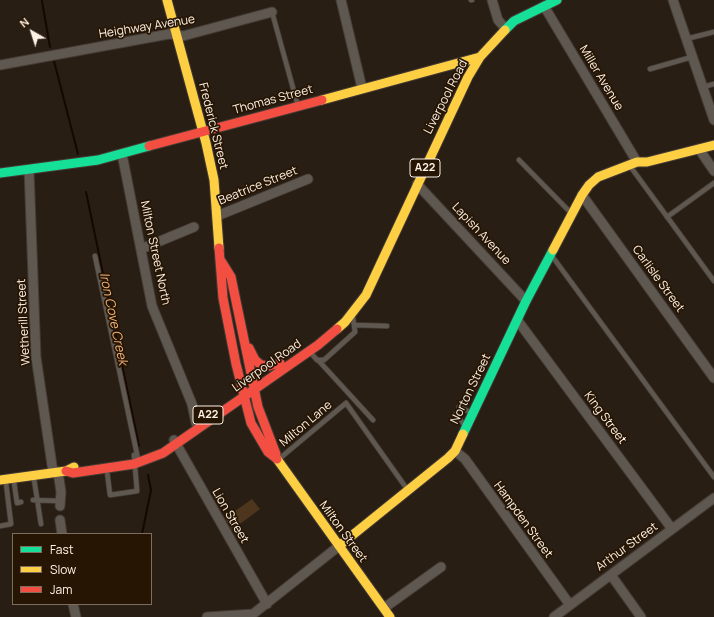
<!DOCTYPE html>
<html>
<head>
<meta charset="utf-8">
<style>
  body { margin:0 }
  #map { position:relative; width:714px; height:617px; overflow:hidden; background:#281e14; font-family:Manrope,sans-serif }
  canvas { display:block }
  .legend { position:absolute; left:12px; top:533px; width:140px; height:72px; box-sizing:border-box; background:#261503; border:1px solid #7c6d5e; margin:0; padding:5px 7px; list-style:none; font-size:12px; color:#fef2e6 }
  .legend li { display:flex; align-items:center; gap:8px; height:20px }
  .legend b { width:20px; border:1px solid #7c6d5e }
  .north { position:absolute; left:12px; top:12px; width:40px; height:40px; -webkit-text-stroke:3px #261503; paint-order:stroke; rotate:321deg; font-size:11px; font-weight:700; line-height:16px; text-align:center; color:#fef2e6 }
  .north::after { content:''; display:block; margin:auto; width:14px; height:18px; background:#fef2e6; clip-path:polygon(50% 0,100% 100%,50% 72%,0 100%) }
</style>
</head>
<body>
<div id="map">
<canvas width="714" height="617"></canvas>
<ul class="legend">
<li><b style="height:5px;background:#16e098"></b>Fast</li>
<li><b style="height:5px;background:#ffcf43"></b>Slow</li>
<li><b style="height:5px;background:#f24e42"></b>Jam</li>
</ul>
<div class="north">N</div>
</div>
<script>
const ctx = document.querySelector('canvas').getContext('2d');
ctx.lineJoin = 'round';
function fillPath(path, color) {
  ctx.fillStyle = color;
  ctx.fill(path, 'evenodd');
}
function shape(rows) {
  const path = new Path2D();
  for (const r of rows) {
    path.moveTo(r[0], r[1]);
    for (let i = 2; i < r.length; i += 2) path.lineTo(r[i], r[i + 1]);
  }
  return path;
}
function strokePath(path, color, width, dash) {
  ctx.strokeStyle = color;
  ctx.lineWidth = width;
  ctx.lineCap = dash ? 'butt' : 'round';
  ctx.setLineDash(dash || []);
  ctx.stroke(path);
}
function write(font, color, halo, rows, align = 'center') {
  ctx.font = font + ' Manrope,sans-serif';
  ctx.lineWidth = 3.5;
  ctx.setLineDash([]);
  ctx.textBaseline = 'middle';
  ctx.strokeStyle = halo;
  ctx.fillStyle = color;
  for (const [text, x, y, turn = 0] of rows) {
    ctx.save();
    ctx.translate(x, y);
    ctx.rotate((+turn || 0) * Math.PI / 180);
    ctx.textAlign = isNaN(turn) ? turn : align;
    if (halo) ctx.strokeText(text, 0, 0);
    ctx.fillText(text, 0, 0);
    ctx.restore();
  }
}
fillPath(shape([
  [252,499,260,509,232,530,225,518]
]), '#4d351e');
strokePath(shape([
  [42,1,50,47],
  [54,61,78,154],
  [86,192,139,446],
  [142,534,151,490,148,475]
]), '#170702', 2);
const lane = shape([
  [471,0,472,0],
  [272,12,298,106],
  [686,39,714,32],
  [650,69,692,57],
  [703,87,714,84],
  [519,160,571,213],
  [630,166,714,281],
  [667,217,714,183],
  [95,256,138,459],
  [552,256,714,477],
  [354,325,387,326],
  [311,353,317,360,324,360,355,332,353,318],
  [318,360,373,420],
  [459,407,472,413],
  [456,414,465,426],
  [279,459,346,403,407,489],
  [107,471,110,495,137,491,134,455],
  [34,479,41,524],
  [14,482,17,503,21,502],
  [33,500,60,501],
  [0,526,11,524,6,483]
]);
const street = shape([
  [341,0,362,88],
  [492,0,498,20,505,28],
  [673,0,714,120],
  [544,6,637,162],
  [0,65,169,34,183,36,272,12],
  [699,149,714,171],
  [122,154,152,306,192,404,196,423],
  [29,170,36,357,53,472],
  [417,184,526,301],
  [582,195,714,378],
  [217,216,308,179],
  [141,249,194,227],
  [518,321,672,529],
  [174,440,267,604],
  [455,451,465,459,570,605],
  [58,472,61,492,60,506],
  [60,520,62,534],
  [611,575,641,617],
  [73,604,76,617],
  [384,608,441,567],
  [207,617,253,614,339,546],
  [554,617,714,498]
]);
const fast = shape([
  [505,30,514,21,557,0],
  [0,173,98,160,149,146],
  [463,434,526,301,553,250]
]);
const slow = shape([
  [167,0,206,143,214,180,219,248],
  [322,100,480,57],
  [553,250,582,195,589,185,598,177,637,162,647,162,714,145],
  [337,329,345,322,366,295,468,77,480,57,505,30],
  [277,459,390,617],
  [0,480,66,471,74,467],
  [339,546,448,458,455,451,463,434]
]);
const jam = shape([
  [149,146,322,100],
  [219,248,223,298,236,364,251,423,268,452,277,459],
  [221,261,231,277,258,407,276,454],
  [249,348,255,360,261,365,269,366,280,363],
  [66,471,73,473,134,464,163,453,318,345,337,329]
]);
strokePath(lane, '#443b34', 6);
strokePath(street, '#443b34', 11);
strokePath(fast, '#443b34', 11);
strokePath(slow, '#443b34', 11);
strokePath(jam, '#443b34', 11);
strokePath(lane, '#5f5850', 4.5);
strokePath(street, '#5f5850', 9);
strokePath(fast, '#16e098', 9);
strokePath(slow, '#ffcf43', 9);
strokePath(jam, '#f24e42', 9);
for (const [x, y, w] of [
  [425,168,30],
  [208,415,30]
]) {
  const box = new Path2D();
  box.roundRect(x - w / 2, y - 9, w, 18, 3);
  ctx.fillStyle = '#261503';
  ctx.fill(box);
  strokePath(box, '#fef2e6', 1);
}
write('bold 11px', '#fef2e6', null, [
  ["A22",425,168],
  ["A22",208,415]
]);
write('12px', '#fef2e6', '#261503', [
  ["Heighway Avenue",147,27,-9],
  ["Miller Avenue",601,78,59],
  ["Liverpool Road",446,97,-63],
  ["Thomas Street",273,100,-15],
  ["Frederick Street",213,126,76],
  ["Beatrice Street",258,186,-22],
  ["Lapish Avenue",481,234,47],
  ["Milton Street North",155,253,78],
  ["Carlisle Street",658,279,54],
  ["Wetherill Street",24,322,-93],
  ["Liverpool Road",267,366,-35],
  ["Norton Street",471,389,-64],
  ["King Street",605,418,53],
  ["Milton Lane",306,424,-40],
  ["Lion Street",230,516,60],
  ["Hampden Street",523,520,54],
  ["Milton Street",343,532,54],
  ["Arthur Street",627,547,-36]
]);
write('italic 13px', '#f1b57c', '#261503', [
  ["Iron Cove Creek",113,319,78]
]);
</script>
</body>
</html>
